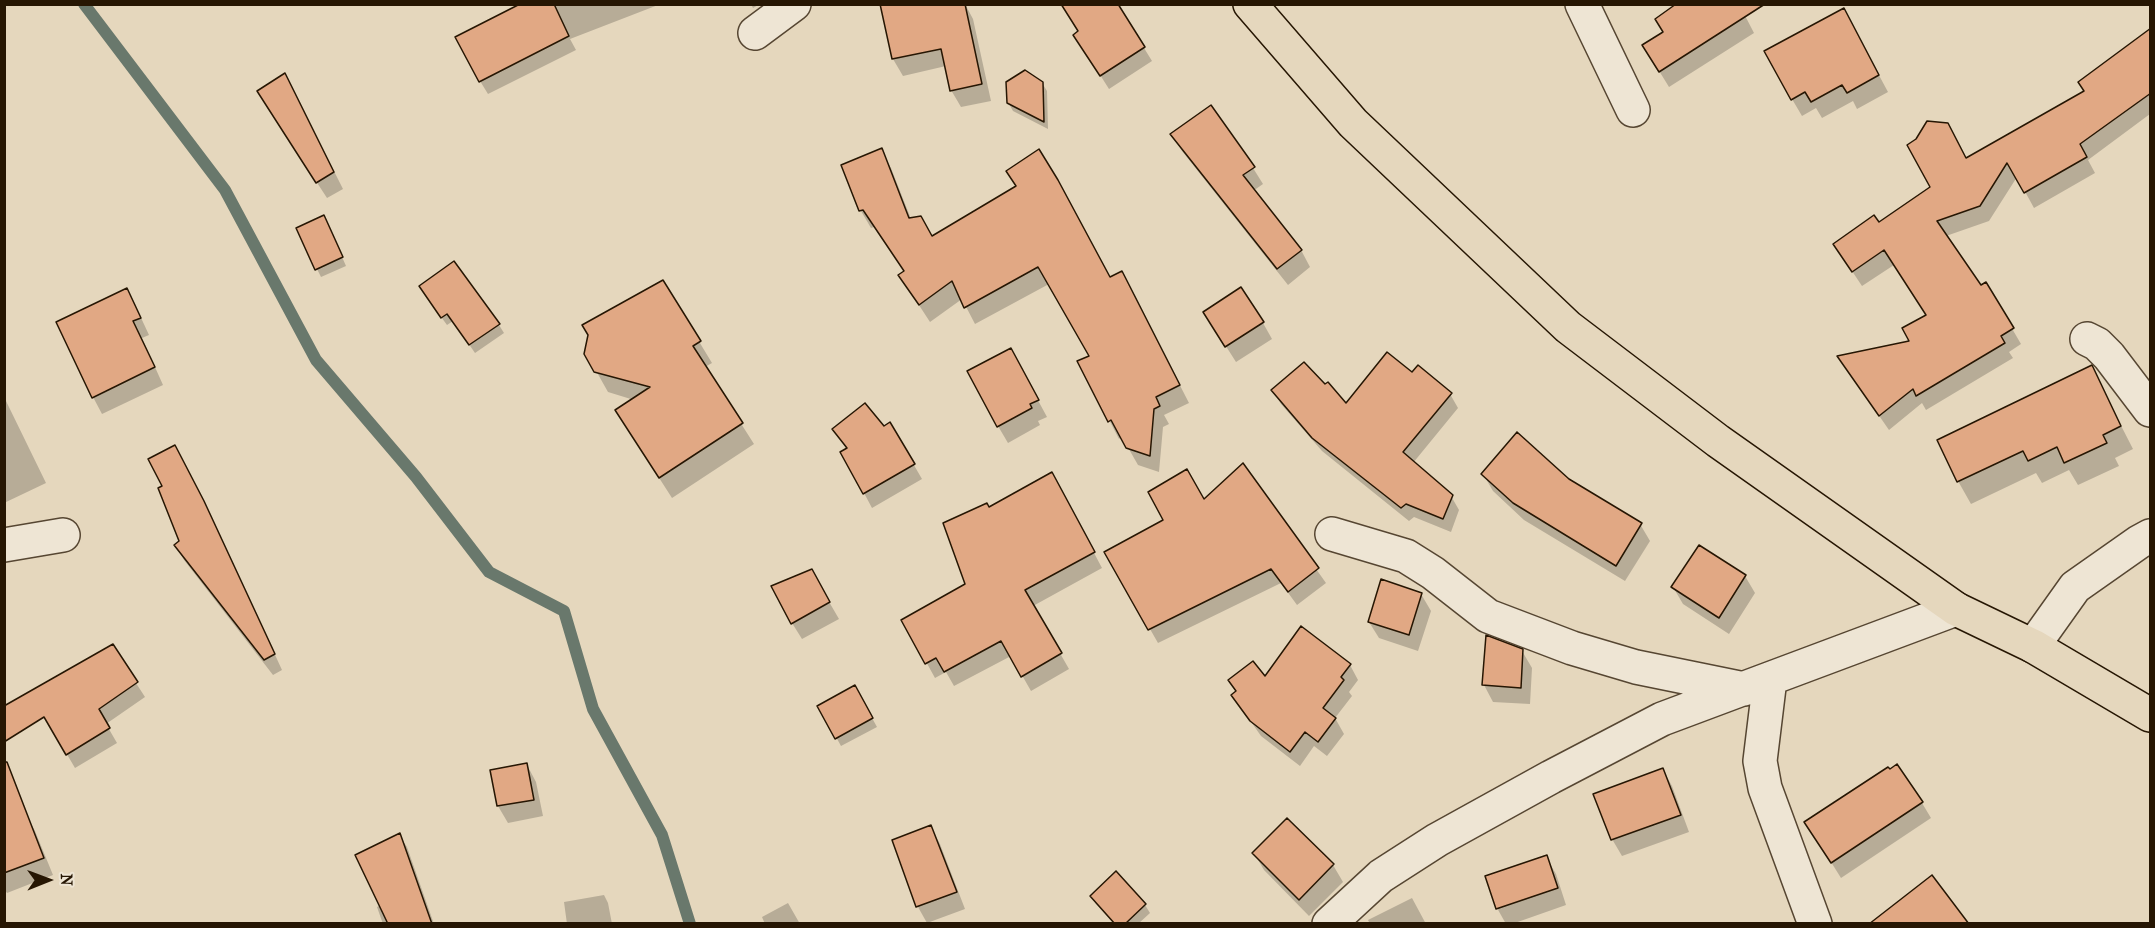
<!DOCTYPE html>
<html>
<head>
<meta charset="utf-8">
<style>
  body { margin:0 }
  #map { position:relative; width:2155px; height:928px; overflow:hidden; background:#e5d7bd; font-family:"IM FELL French Canon",serif }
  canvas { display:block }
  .frame { position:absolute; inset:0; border:6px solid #261603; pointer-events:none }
  .north { position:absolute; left:18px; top:850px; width:60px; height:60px; -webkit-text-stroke:4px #eee5d4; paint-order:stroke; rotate:89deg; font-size:16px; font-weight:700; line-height:24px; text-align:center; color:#261603 }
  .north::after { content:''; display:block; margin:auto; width:21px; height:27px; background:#261603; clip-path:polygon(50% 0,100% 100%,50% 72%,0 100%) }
</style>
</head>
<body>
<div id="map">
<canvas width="2155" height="928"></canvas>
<div class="frame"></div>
<div class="north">N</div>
</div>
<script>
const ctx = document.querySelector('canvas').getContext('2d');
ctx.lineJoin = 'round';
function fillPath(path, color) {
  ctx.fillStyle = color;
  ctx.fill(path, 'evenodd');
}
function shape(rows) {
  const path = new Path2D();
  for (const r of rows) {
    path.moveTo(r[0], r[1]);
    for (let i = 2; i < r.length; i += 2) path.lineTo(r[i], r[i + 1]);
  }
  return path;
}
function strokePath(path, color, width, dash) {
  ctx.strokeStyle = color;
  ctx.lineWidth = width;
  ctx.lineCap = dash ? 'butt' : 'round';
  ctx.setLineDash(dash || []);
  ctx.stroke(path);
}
fillPath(shape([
  [523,4,658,5,570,39,576,50,488,94,480,81],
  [751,4,760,4,753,8],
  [965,4,973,19,991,101,961,107,951,90,946,66,903,76,893,59,884,13],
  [1739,4,1754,33,1669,87,1653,61],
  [1853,27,1888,92,1857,109,1853,101,1822,118,1816,108,1802,116,1792,99],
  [2150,30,2150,114,2088,160,2095,173,2034,208,2017,177,1989,221,1946,236,1980,287,1986,284,2021,344,2009,352,2013,358,1926,410,1922,403,1889,430,1848,371,1911,342,1927,316,1894,265,1862,286,1844,259,1879,224,1932,187,1966,160,2085,92],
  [1083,48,1144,48,1152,61,1109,89],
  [1042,83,1047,91,1048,129,1013,111,1008,102],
  [294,92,343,189,327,198,269,109],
  [1172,134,1253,168,1263,184,1253,191,1301,250,1310,267,1288,285,1182,151],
  [881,150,891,168,911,219,931,238,1110,278,1131,290,1189,403,1164,415,1169,424,1163,427,1159,472,1138,465,1122,437,1119,439,1079,362,1091,357,1049,284,975,324,962,299,930,322,900,276,905,272,874,227,871,228,861,211],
  [328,225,346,266,321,277,317,269],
  [663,282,712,363,705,367,754,444,672,498,629,431,634,400,608,392,586,353],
  [425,295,499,325,504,333,475,353,453,321,447,325],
  [136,307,149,335,142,338,163,385,102,414,93,397],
  [1263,323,1272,339,1236,362,1215,329],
  [1020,367,1047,417,1038,421,1040,425,1008,443,998,426],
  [2091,367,2133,449,2115,458,2119,466,2078,485,2069,470,2042,483,2036,473,1971,504,1958,481],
  [1412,374,1450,394,1458,408,1413,463,1451,496,1459,510,1451,532,1414,517,1409,521,1322,451,1281,404,1273,390,1346,406],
  [6,401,46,483,4,503,4,402],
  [890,424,922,479,872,508,864,493,847,450,834,429,883,428],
  [183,462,212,518,282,670,273,675,184,560,176,545,181,541],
  [1242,465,1326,583,1297,605,1281,583,1158,643,1106,552,1204,502],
  [1483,474,1568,480,1640,524,1650,541,1625,581,1524,520,1493,491],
  [1060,489,1102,568,1033,606,1069,669,1031,691,1011,656,954,686,946,672,935,678,903,620,967,584,989,509],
  [1745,576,1755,593,1729,634,1683,604,1673,587],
  [821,588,839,619,802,639,792,623],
  [1421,594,1431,611,1418,651,1379,638,1369,622],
  [112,646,145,697,106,724,117,743,75,768,31,693],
  [1522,651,1532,668,1530,704,1493,702,1484,685],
  [1350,665,1358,680,1349,692,1352,696,1335,718,1344,734,1327,756,1314,746,1300,766,1261,736,1233,696,1237,693,1230,681,1265,679],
  [855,687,877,727,841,746,819,706],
  [527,765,536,782,543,816,508,823,498,806],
  [1663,770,1672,786,1689,832,1622,856,1612,839],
  [4,773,35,831,53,875,7,893,4,889],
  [1922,803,1931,818,1841,878,1816,838],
  [931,827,940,844,965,909,927,923,918,907,894,841],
  [399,835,407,847,434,924,383,924,377,907,381,905],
  [1254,853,1333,865,1343,882,1309,916,1264,870],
  [1546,857,1556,874,1566,905,1512,924,1506,924,1497,908],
  [604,895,608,903,612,924,567,924,564,902],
  [1091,896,1145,905,1150,913,1138,924,1114,924,1096,904],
  [1412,898,1426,924,1370,924,1368,920],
  [788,903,800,924,765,924,762,917]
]), '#0003');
strokePath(shape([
  [84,4,225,190,316,360,416,477,489,572,564,611,593,709,662,835,690,924]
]), '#69786c', 12);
const building = shape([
  [520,4,554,4,569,36,479,82,455,37,520,4],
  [880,4,965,4,982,84,950,91,941,49,892,59,880,4],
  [1061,4,1118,4,1145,47,1100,76,1073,35,1078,31,1061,4],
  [1676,4,1765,4,1659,72,1642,45,1663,32,1655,19,1676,4],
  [1844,8,1879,75,1847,93,1842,85,1811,102,1805,92,1791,100,1764,51,1844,8],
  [2151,28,2151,93,2080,144,2087,157,2024,193,2007,163,1980,206,1937,221,1981,285,1986,282,2014,328,2001,336,2005,343,1916,396,1913,389,1879,416,1837,356,1909,341,1902,328,1926,315,1884,250,1852,272,1833,244,1874,215,1879,222,1930,187,1907,145,1916,139,1927,121,1948,123,1966,158,2084,91,2078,82,2151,28],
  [1025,70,1043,82,1044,122,1007,103,1006,82,1025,70],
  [285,73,334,172,316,183,257,91,285,73],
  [1211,105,1255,167,1243,175,1302,250,1277,269,1170,134,1211,105],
  [882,148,909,218,921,216,932,236,1016,186,1006,171,1039,149,1058,180,1110,277,1122,271,1180,385,1156,397,1160,406,1154,409,1150,456,1126,448,1111,420,1108,422,1077,361,1089,356,1038,267,964,308,952,281,919,305,898,275,904,271,863,210,859,211,841,165,882,148],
  [324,215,343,257,315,270,296,228,324,215],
  [454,261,500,324,469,345,447,314,441,318,419,286,454,261],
  [663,280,701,341,693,346,743,423,659,478,615,410,650,387,594,372,584,354,588,335,582,325,663,280],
  [1241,287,1264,322,1225,347,1203,312,1241,287],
  [127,288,141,318,133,321,155,367,92,398,56,322,127,288],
  [1011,348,1039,400,1030,404,1032,408,997,427,967,371,1011,348],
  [1387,352,1412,372,1418,365,1452,393,1403,452,1453,495,1443,519,1406,504,1401,508,1312,438,1271,390,1304,362,1325,384,1328,382,1346,403,1387,352],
  [2092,365,2121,426,2103,435,2107,443,2064,463,2057,447,2028,461,2023,451,1957,482,1937,440,2092,365],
  [865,403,884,426,890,422,915,464,863,494,840,452,847,448,832,429,865,403],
  [1517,432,1569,479,1642,523,1616,566,1513,503,1481,474,1517,432],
  [175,445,204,501,275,654,264,660,174,545,179,541,158,488,162,486,148,459,175,445],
  [1243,463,1319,568,1288,592,1271,569,1148,630,1104,552,1163,520,1148,492,1187,469,1204,499,1243,463],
  [1052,472,1095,552,1025,590,1062,653,1021,677,1001,641,944,672,936,658,925,664,901,620,965,584,943,523,987,503,989,507,1052,472],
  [1699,545,1746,575,1719,618,1671,587,1699,545],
  [812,569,830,602,791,624,771,586,812,569],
  [1381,579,1422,593,1409,635,1368,622,1381,579],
  [1301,626,1351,664,1341,677,1344,680,1323,708,1336,718,1318,742,1305,732,1290,752,1250,721,1231,695,1236,691,1228,680,1253,661,1265,676,1301,626],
  [1486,635,1523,649,1521,688,1482,685,1486,635],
  [113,644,138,682,99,709,110,728,66,755,44,717,4,742,4,706,113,644],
  [855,685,873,718,835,739,817,706,855,685],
  [4,762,7,762,44,858,4,873,4,762],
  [527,763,534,800,497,806,490,770,527,763],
  [1897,764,1923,802,1831,863,1804,822,1888,767,1890,769,1897,764],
  [1663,768,1681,815,1611,840,1593,794,1663,768],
  [1287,818,1334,864,1299,900,1252,853,1287,818],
  [931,825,957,892,916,907,892,840,931,825],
  [400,833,432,924,388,924,355,855,400,833],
  [1547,855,1558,888,1496,909,1485,876,1547,855],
  [1116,871,1146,904,1125,924,1115,924,1090,896,1116,871],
  [1932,875,1969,924,1869,924,1932,875]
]);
fillPath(building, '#e1a884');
strokePath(building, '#261603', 1.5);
const minor = shape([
  [1582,4,1633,110],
  [755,33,794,4],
  [2087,339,2097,344,2109,356,2150,410],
  [1332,534,1406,556,1433,573,1488,616,1572,648,1636,667,1744,689],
  [4,545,63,535],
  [2033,646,2075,587,2139,542,2150,536],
  [1770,679,1760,761,1765,788,1815,924],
  [1329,924,1381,876,1437,840,1551,777,1662,719,1956,609]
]);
const major = shape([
  [1250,4,1353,123,1568,327,1718,441,1956,609,2033,646,2150,715]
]);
strokePath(minor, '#564632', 36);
strokePath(major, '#261603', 36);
strokePath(minor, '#eee5d4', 33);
strokePath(major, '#e5d7bd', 33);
</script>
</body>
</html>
